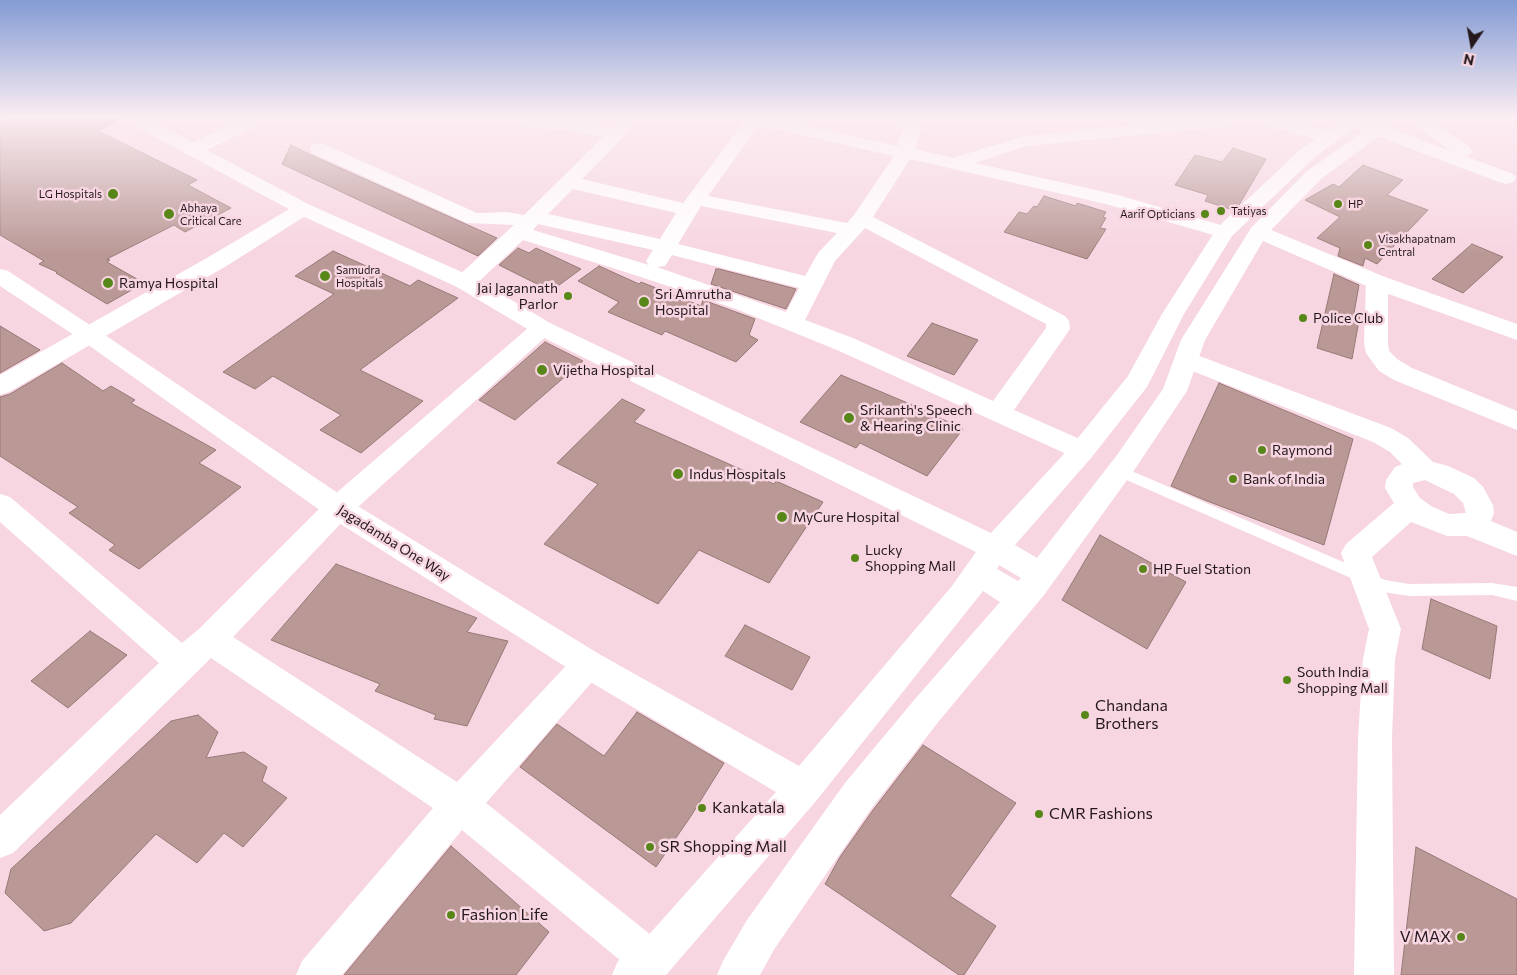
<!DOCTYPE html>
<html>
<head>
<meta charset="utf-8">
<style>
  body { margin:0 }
  #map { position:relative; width:1517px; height:975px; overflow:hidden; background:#f7d6e2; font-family:Commissioner,sans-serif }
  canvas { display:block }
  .north { position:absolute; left:1447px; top:20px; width:50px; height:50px; -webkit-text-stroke:4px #f7d6e2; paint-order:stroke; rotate:192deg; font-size:14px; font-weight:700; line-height:20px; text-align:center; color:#24181d }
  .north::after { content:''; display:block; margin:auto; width:18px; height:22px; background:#24181d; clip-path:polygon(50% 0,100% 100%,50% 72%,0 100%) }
</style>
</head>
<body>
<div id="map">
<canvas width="1517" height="975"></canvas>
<div class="north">N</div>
</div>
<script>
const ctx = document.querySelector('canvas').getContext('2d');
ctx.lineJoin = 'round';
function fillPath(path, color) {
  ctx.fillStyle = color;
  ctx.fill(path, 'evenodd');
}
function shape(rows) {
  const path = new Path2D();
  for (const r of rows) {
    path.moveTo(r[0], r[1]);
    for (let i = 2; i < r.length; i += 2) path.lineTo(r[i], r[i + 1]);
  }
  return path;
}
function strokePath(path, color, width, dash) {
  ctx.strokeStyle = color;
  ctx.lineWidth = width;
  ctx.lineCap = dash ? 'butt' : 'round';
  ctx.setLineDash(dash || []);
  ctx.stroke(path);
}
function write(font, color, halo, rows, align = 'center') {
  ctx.font = font + ' Commissioner,sans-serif';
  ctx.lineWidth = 5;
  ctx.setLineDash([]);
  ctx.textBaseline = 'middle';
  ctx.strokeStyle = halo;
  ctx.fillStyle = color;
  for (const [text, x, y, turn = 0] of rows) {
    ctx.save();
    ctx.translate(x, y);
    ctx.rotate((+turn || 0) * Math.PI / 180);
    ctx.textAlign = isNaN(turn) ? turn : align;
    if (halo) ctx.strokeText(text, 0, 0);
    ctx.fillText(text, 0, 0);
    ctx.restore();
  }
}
const building = shape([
  [13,118,123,118,98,131,197,180,188,185,231,208,185,232,174,225,107,259,110,260,107,262,144,283,107,304,56,273,57,272,39,264,44,261,0,235,0,123,13,118],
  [291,145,311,155,497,238,478,256,282,164,291,145],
  [1233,148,1266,159,1239,205,1234,203,1230,209,1205,201,1208,195,1175,185,1195,155,1222,162,1233,148],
  [1363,165,1403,180,1387,195,1428,210,1377,264,1365,258,1363,266,1338,256,1340,248,1317,238,1340,217,1305,200,1333,184,1339,187,1363,165],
  [1044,196,1076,206,1077,203,1106,212,1103,217,1106,218,1100,228,1106,229,1087,259,1004,232,1019,212,1027,214,1034,206,1037,207,1044,196],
  [1472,244,1503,257,1463,293,1432,279,1472,244],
  [518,248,529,253,536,248,581,269,551,291,499,265,518,248],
  [333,251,410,286,418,280,458,298,360,370,423,401,361,453,320,430,341,415,273,376,255,389,223,372,334,294,295,276,333,251],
  [599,266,639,284,641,282,701,306,703,300,755,319,749,335,758,340,736,362,665,331,662,335,608,312,619,302,578,281,599,266],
  [716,269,719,269,796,289,786,309,711,284,716,269],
  [1334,274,1359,285,1354,313,1360,315,1352,359,1317,348,1334,274],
  [932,323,978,340,954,375,907,356,932,323],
  [0,326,40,350,0,373,0,326],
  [545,342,583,361,515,420,479,400,545,342],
  [62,363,103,391,111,386,135,400,131,403,216,450,199,463,241,487,139,569,109,550,115,545,69,513,78,507,0,456,0,397,10,394,62,363],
  [841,375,910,404,963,429,927,476,860,443,856,448,800,422,841,375],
  [1219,383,1353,439,1324,545,1207,501,1171,486,1219,383],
  [622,399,645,410,634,422,774,484,776,481,823,502,769,583,699,550,658,604,544,544,598,484,557,463,622,399],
  [1100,535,1186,582,1147,649,1062,600,1100,535],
  [336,564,477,618,467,632,508,641,467,726,434,719,436,715,375,691,380,684,271,640,336,564],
  [1431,599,1497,626,1490,679,1422,649,1431,599],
  [745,625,810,657,792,690,725,656,745,625],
  [90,631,127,655,68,708,31,681,90,631],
  [637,712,724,763,691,816,656,867,520,767,557,724,604,756,637,712],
  [198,715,218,732,206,758,244,752,267,767,262,781,287,798,243,847,224,833,197,863,156,834,71,923,44,931,5,893,11,869,171,721,198,715],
  [923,745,1016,803,950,896,996,926,964,975,959,975,825,884,840,857,873,810,923,745],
  [451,846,549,932,516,975,344,975,451,846],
  [1416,847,1517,899,1517,975,1401,975,1416,847]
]);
fillPath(building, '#ba9896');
strokePath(building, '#987876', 1);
fillPath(shape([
  [1120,466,1385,580,1409,584,1492,583,1517,587,1517,601,1492,595,1409,596,1383,592,1115,475,1113,471,1115,467,1120,466]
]), '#fff');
fillPath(shape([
  [244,118,267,118,264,122,199,154,192,156,185,154,183,150,185,146,244,118],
  [482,118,548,118,613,128,623,118,642,118,582,179,683,203,744,122,741,118,774,118,897,146,903,128,881,122,878,118,924,118,915,149,953,158,1024,136,1203,118,1282,118,1336,134,1339,138,1336,142,1330,143,1257,123,1026,146,975,163,1118,195,1231,228,1234,232,1231,236,1224,238,1106,204,910,159,873,217,1065,316,1069,321,1070,329,1014,410,1091,444,1095,451,1091,458,1082,461,837,350,736,309,641,277,523,240,473,287,465,289,457,287,454,282,457,277,514,225,467,223,312,153,310,149,312,145,319,143,326,145,477,213,507,212,524,215,603,137,566,130,491,123,485,122,482,118],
  [759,125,894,156,854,215,847,223,708,196,759,125],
  [573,189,676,213,660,239,548,214,573,189],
  [701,206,837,233,818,253,805,276,678,244,701,206],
  [538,224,653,250,646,261,649,265,533,230,538,224],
  [865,228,1046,324,1046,328,993,401,853,338,805,320,835,261,865,228],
  [672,255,799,288,786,312,657,267,665,266,672,255],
  [1347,118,1362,118,1451,151,1419,128,1406,122,1403,118,1426,118,1470,147,1472,151,1470,155,1465,156,1513,174,1516,178,1513,182,1506,184,1499,182,1348,125,1345,121,1347,118],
  [303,203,310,205,313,209,310,213,228,265,9,392,0,395,0,375,212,255,296,205,303,203],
  [1377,275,1385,277,1388,282,1388,343,1389,351,1397,359,1412,368,1517,411,1517,430,1394,380,1379,371,1366,353,1364,343,1366,282,1369,277,1377,275],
  [542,320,550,323,554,328,550,333,348,516,233,637,457,782,577,654,588,649,599,654,604,664,599,674,486,803,666,947,672,961,666,975,638,975,462,830,342,975,296,975,302,961,433,808,211,658,13,853,0,858,0,815,159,663,0,522,0,494,10,497,182,643,199,629,328,500,534,323,542,320],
  [1186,351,1391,428,1408,438,1433,462,1448,466,1474,478,1483,487,1493,505,1494,513,1491,521,1517,532,1517,556,1467,536,1447,536,1411,522,1372,557,1401,629,1395,659,1392,738,1394,975,1354,975,1358,738,1363,659,1369,629,1341,553,1346,544,1394,503,1385,488,1386,480,1395,467,1402,464,1390,452,1373,442,1177,365,1174,359,1177,353,1186,351],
  [1425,480,1454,494,1463,503,1466,513,1449,514,1431,506,1420,498,1413,487,1413,483,1425,480]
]), '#fff');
fillPath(shape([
  [125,118,147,118,310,205,473,277,550,323,991,533,1073,444,1128,376,1162,314,1217,228,1301,149,1346,118,1367,118,1315,157,1232,236,1184,314,1147,387,1091,458,1015,545,1037,558,1117,455,1163,389,1181,340,1251,228,1307,171,1382,118,1403,118,1321,179,1271,230,1385,277,1517,324,1517,340,1369,287,1263,241,1205,340,1187,391,1135,469,1044,595,939,721,871,809,775,948,760,975,717,975,723,961,747,920,845,783,915,699,1000,602,983,591,816,801,666,975,612,975,618,961,638,947,776,792,577,674,328,516,80,339,0,286,0,269,8,271,96,329,348,500,599,654,799,766,952,586,976,552,534,333,457,287,296,213,128,122,125,118],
  [999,565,1021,578,1018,581,997,569,999,565]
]), '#fff');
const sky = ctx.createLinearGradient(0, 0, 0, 254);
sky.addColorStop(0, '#839bd4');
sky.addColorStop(0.46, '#fbedf2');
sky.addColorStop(1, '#fbedf200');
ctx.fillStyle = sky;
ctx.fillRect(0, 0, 1517, 254);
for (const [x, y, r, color] of [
  [113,194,6,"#588719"],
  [1338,204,5,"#588719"],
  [1221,211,5,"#588719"],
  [169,214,6,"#588719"],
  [1205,214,5,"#588719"],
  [1368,245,5,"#588719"],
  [325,276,6,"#588719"],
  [108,283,6,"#588719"],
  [568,296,5,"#588719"],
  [644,302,6,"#588719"],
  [1303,318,5,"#588719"],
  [542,370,6,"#588719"],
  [849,418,6,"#588719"],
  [1262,450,5,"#588719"],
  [678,474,6,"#588719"],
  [1233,479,5,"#588719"],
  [782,517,6,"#588719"],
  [855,558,5,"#588719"],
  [1143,569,5,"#588719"],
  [1287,680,5,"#588719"],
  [1085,715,5,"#588719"],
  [702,808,5,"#588719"],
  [1039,814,5,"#588719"],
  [650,847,5,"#588719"],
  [451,915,5,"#588719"],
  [1461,937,5,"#588719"]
]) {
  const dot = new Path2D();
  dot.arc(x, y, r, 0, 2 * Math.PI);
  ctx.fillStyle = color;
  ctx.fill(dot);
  strokePath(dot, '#f7d6e2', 2);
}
write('11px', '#24181d', '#f7d6e2', [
  ["LG Hospitals",102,194,"right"],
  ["HP",1348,204],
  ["Abhaya",180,208],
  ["Critical Care",180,221],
  ["Tatiyas",1231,211],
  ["Aarif Opticians",1195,214,"right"],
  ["Visakhapatnam",1378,239],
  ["Central",1378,252],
  ["Samudra",336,270],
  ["Hospitals",336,283]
], 'left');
write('14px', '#24181d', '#f7d6e2', [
  ["Ramya Hospital",119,283],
  ["Jai Jagannath",558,288,"right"],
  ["Parlor",558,304,"right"],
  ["Sri Amrutha",655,294],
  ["Hospital",655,310],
  ["Police Club",1313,318],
  ["Vijetha Hospital",553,370],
  ["Srikanth's Speech",860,410],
  ["& Hearing Clinic",860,426],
  ["Raymond",1272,450],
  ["Indus Hospitals",689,474],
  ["Bank of India",1243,479],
  ["MyCure Hospital",793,517],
  ["Lucky",865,550],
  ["Shopping Mall",865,566],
  ["HP Fuel Station",1153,569],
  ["South India",1297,672],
  ["Shopping Mall",1297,688]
], 'left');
write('14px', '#24181d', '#f7d6e2', [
  ["Jagadamba One Way",394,543,32]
]);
write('16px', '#24181d', '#f7d6e2', [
  ["Chandana",1095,706],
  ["Brothers",1095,724],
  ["Kankatala",712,808],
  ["CMR Fashions",1049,814],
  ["SR Shopping Mall",660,847],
  ["Fashion Life",461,915],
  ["V MAX",1451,937,"right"]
], 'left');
</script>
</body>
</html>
